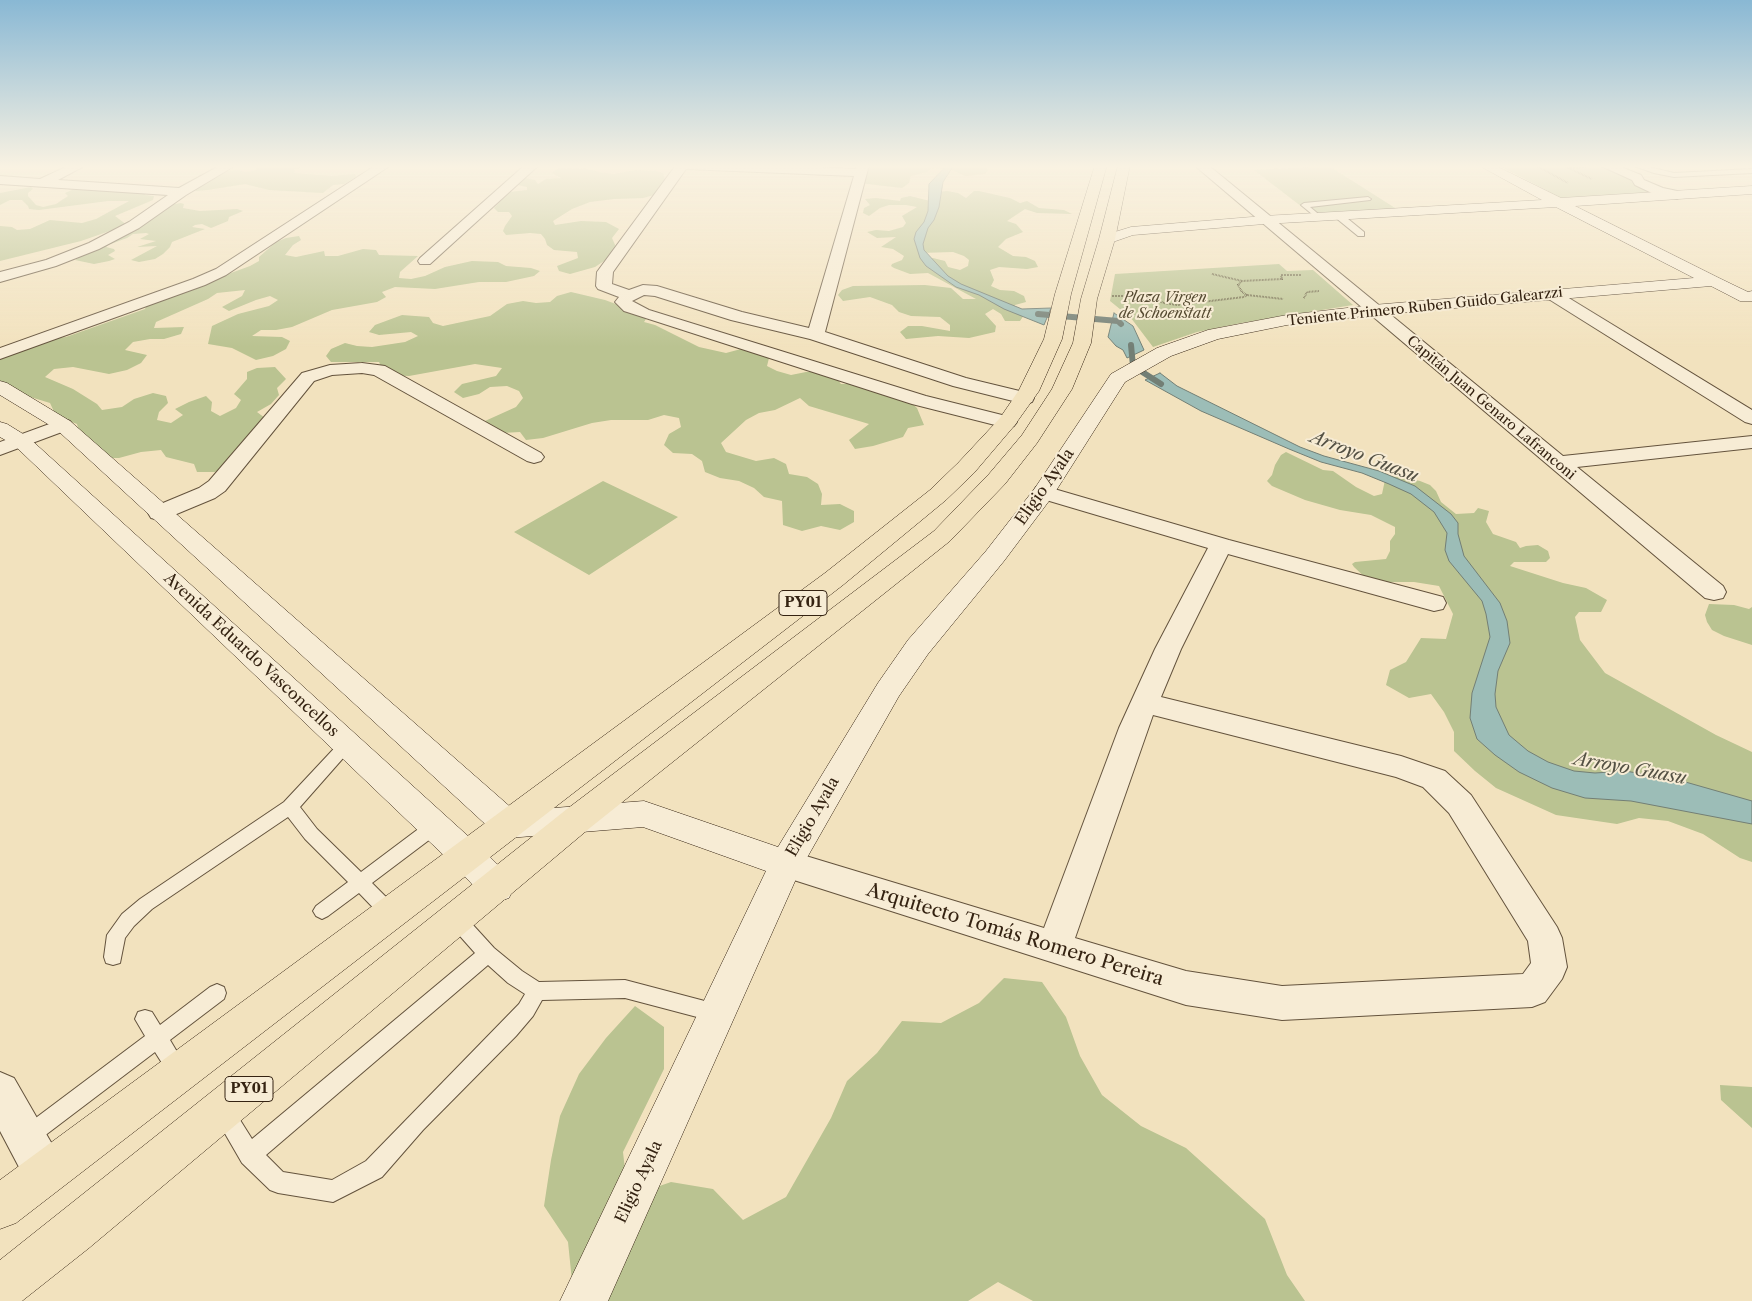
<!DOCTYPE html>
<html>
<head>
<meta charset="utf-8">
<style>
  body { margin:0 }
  canvas { display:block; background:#f2e2be }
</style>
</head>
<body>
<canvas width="1752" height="1301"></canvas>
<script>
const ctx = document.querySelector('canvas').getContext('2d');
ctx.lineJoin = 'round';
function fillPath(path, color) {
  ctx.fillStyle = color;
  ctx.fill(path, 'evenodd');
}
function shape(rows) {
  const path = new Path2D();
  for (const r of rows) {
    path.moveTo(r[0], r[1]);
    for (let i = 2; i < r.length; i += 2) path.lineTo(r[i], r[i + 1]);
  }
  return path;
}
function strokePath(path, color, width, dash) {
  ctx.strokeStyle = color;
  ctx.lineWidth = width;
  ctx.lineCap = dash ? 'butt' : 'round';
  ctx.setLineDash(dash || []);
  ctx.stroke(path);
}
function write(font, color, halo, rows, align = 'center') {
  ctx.font = font + ' "Libre Caslon Text",serif';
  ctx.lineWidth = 4;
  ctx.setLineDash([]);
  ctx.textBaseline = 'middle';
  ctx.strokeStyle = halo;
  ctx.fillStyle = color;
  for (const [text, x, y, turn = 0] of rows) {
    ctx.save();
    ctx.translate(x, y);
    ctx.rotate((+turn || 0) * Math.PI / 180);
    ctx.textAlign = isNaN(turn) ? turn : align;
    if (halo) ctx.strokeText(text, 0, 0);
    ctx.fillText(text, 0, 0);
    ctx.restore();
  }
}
fillPath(shape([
  [237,165,311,165,295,169,294,173,332,176,355,174,356,177,344,184,333,185,323,193,269,190,245,184,208,190,196,191,193,188,226,171,238,170,245,172,257,170,256,167],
  [867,165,986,165,988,170,985,174,965,176,952,170,931,168,927,172,911,176,909,183,902,188,859,183],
  [1498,165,1600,165,1661,192,1563,199],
  [1329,166,1403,213,1315,217,1254,170],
  [569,168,588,169,599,172,614,174,635,170,656,171,663,173,665,180,664,187,654,195,643,198,614,199,590,202,572,209,553,221,555,225,581,221,606,222,619,229,612,238,616,247,616,253,595,267,570,274,559,271,557,266,578,258,577,252,554,250,547,245,545,239,541,234,530,233,506,235,503,231,505,226,512,216,509,212,498,212,494,208,509,192,527,190,527,187,518,185,517,181,526,178,535,180,538,184,546,179,561,178,552,173,557,169],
  [146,186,151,188,145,195,154,196,153,200,115,216,127,225,81,241,0,261,0,226,12,227,17,230,30,229,50,220,82,223,96,219,129,201,108,201,39,210,29,209,28,206,22,200,10,200,0,205,0,193,31,187,33,189,28,193,28,196,36,205,43,207,56,204,68,196,65,193,74,189],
  [947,191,958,193,966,198,974,191,979,191,1010,198,1020,203,1027,201,1039,208,1064,210,1072,214,1037,213,1025,209,1007,221,1016,224,1023,232,1006,239,998,247,1013,256,1026,257,1035,261,1038,267,1027,269,999,267,990,270,994,280,991,286,1000,290,1014,291,1024,296,1026,302,1015,305,1013,310,1024,315,1020,321,1005,321,1001,314,993,309,985,314,996,326,995,332,969,338,938,336,906,339,900,332,908,326,922,326,950,331,950,325,940,317,911,316,899,312,892,305,870,297,843,301,838,295,842,290,853,286,925,285,951,288,963,299,976,299,928,273,910,274,894,268,891,266,892,264,902,260,904,256,893,249,881,247,896,237,877,238,867,232,876,230,889,231,903,227,906,223,902,216,917,207,906,205,889,205,880,208,869,216,863,213,864,208,870,205,865,199,876,198,900,201,901,198,910,196,930,201,937,192],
  [953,252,964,256,969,260,968,266,960,270,948,267,945,261,933,258,924,259,920,253],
  [181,203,184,204,183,208,200,211,237,209,243,211,229,217,228,221,211,228,202,224,195,225,192,227,205,229,172,242,170,247,163,254,155,259,139,262,131,260,157,246,137,247,156,241,140,239,149,234,146,233,133,234,127,238,108,245,106,247,114,249,115,251,108,255,115,259,109,261,94,264,75,260,117,236,136,230,168,205],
  [299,236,301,240,293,245,285,255,296,257,324,251,325,256,338,256,363,249,376,250,379,255,418,256,400,272,399,278,411,279,425,276,445,267,472,261,498,262,506,266,531,268,540,271,534,276,506,282,479,282,435,289,395,287,382,292,386,297,377,302,332,310,292,327,276,330,261,330,252,336,282,337,290,341,286,349,273,356,256,360,232,348,208,344,212,326,238,314,269,306,278,300,270,296,256,300,229,311,222,307,242,296,245,290,217,293,208,299,156,322,154,328,184,327,181,334,164,339,150,339,133,342,125,350,147,355,141,363,127,370,109,374,73,367,54,369,45,377,73,389,97,404,102,410,122,407,134,399,153,393,166,396,168,403,159,412,157,420,171,423,183,415,175,409,189,402,206,396,212,402,211,411,220,416,236,408,241,400,234,394,247,379,247,372,257,368,275,367,286,379,277,388,279,395,271,404,257,412,273,424,231,463,215,472,197,472,194,464,166,457,161,450,141,452,119,458,101,458,95,443,79,432,77,424,56,416,50,403,27,396,0,382,0,355,50,339,66,337,145,309,147,304,250,266,259,261,259,257,276,242,286,238],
  [1279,264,1287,271,1313,270,1353,305,1241,323,1197,332,1153,347,1131,318,1110,301,1115,274],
  [571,292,605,300,648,316,644,322,655,325,699,347,726,353,741,349,756,349,767,353,769,358,767,366,777,371,791,375,806,372,822,372,835,376,841,384,858,384,902,394,917,408,924,425,908,428,903,437,873,446,855,449,849,440,869,424,809,406,800,398,775,410,759,413,746,420,721,443,726,452,756,461,774,458,786,464,789,474,807,477,818,484,822,494,821,505,840,504,854,511,854,522,840,530,821,526,802,531,783,525,782,501,764,497,754,488,739,481,720,478,705,472,702,461,692,454,673,453,664,445,669,434,681,427,679,418,664,415,648,420,611,420,592,423,543,438,526,440,520,432,502,433,488,429,485,421,516,407,523,398,519,391,507,386,490,387,479,394,463,398,454,392,462,384,496,376,502,368,475,364,409,376,385,375,379,362,331,362,326,356,331,349,345,343,357,346,372,347,405,342,418,336,411,332,379,335,369,332,375,325,402,315,429,317,433,323,443,326,490,316,507,304,523,301,536,303,550,302,557,296],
  [1286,452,1323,470,1333,471,1356,487,1374,496,1382,494,1385,480,1388,476,1399,477,1420,481,1430,485,1436,491,1441,502,1456,514,1474,513,1478,508,1489,511,1486,522,1493,534,1516,542,1520,548,1526,546,1538,545,1548,551,1550,558,1546,562,1514,562,1510,566,1563,583,1586,588,1607,600,1601,612,1579,612,1575,617,1580,640,1605,673,1716,735,1752,752,1752,862,1740,858,1703,834,1668,821,1639,818,1617,824,1556,815,1496,788,1475,771,1454,751,1454,732,1444,712,1431,694,1409,698,1386,685,1390,670,1406,662,1421,638,1446,639,1453,614,1439,586,1414,582,1370,582,1354,567,1352,564,1355,562,1386,559,1390,551,1390,541,1395,534,1395,527,1371,515,1340,510,1305,500,1272,486,1267,481,1272,475,1275,465,1281,455],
  [603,481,678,517,589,575,514,532],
  [1709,604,1734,605,1749,609,1752,607,1752,645,1724,636,1712,630,1707,622,1705,615],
  [1004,978,1042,982,1066,1017,1080,1056,1102,1095,1141,1126,1186,1148,1265,1219,1287,1275,1305,1301,1033,1301,998,1282,968,1301,572,1301,573,1291,568,1242,544,1206,551,1160,560,1116,579,1074,606,1038,635,1006,664,1027,664,1069,623,1152,628,1197,671,1182,713,1189,743,1220,786,1197,831,1118,847,1081,877,1053,902,1021,941,1023,979,1003],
  [1720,1085,1752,1087,1752,1128,1721,1100]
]), '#bac391');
const water = shape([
  [947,165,954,165,943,182,939,207,934,220,928,228,923,244,924,250,948,276,961,284,1022,309,1051,308,1044,325,1004,309,979,295,956,287,926,266,920,258,914,239,916,232,924,222,928,211,929,184,947,165],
  [1114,313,1133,326,1144,350,1127,358,1123,350,1116,346,1108,337,1114,313],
  [1160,373,1177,386,1300,447,1324,456,1379,471,1415,486,1451,514,1458,523,1458,534,1464,556,1500,603,1507,621,1510,643,1498,671,1495,694,1496,707,1509,735,1528,751,1548,762,1574,771,1595,773,1625,771,1643,774,1675,779,1752,801,1752,824,1631,801,1585,798,1552,788,1519,772,1495,755,1477,739,1470,718,1472,693,1490,637,1486,614,1482,601,1449,561,1445,550,1447,533,1434,512,1411,494,1389,484,1362,473,1321,462,1289,449,1201,411,1145,380,1160,373]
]);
fillPath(water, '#9cbdb7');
strokePath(water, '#737f75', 1);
strokePath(shape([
  [1038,314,1118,321,1121,324],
  [1131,345,1133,366,1161,384]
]), '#737f75', 6);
const lane = shape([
  [1606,165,1625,165,1609,168,1606,165],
  [1631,165,1641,165,1674,173,1752,169,1752,173,1674,177,1654,173,1631,165],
  [1368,197,1371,199,1370,200,1310,207,1322,217,1318,219,1301,205,1304,203,1368,197],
  [1336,214,1342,214,1364,232,1364,236,1358,236,1336,218,1336,214],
  [347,738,352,740,355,744,352,748,300,807,317,829,361,872,429,821,435,819,441,821,443,826,441,831,372,883,397,908,400,914,397,920,391,922,385,920,359,893,328,916,322,919,316,916,313,911,316,906,348,882,305,839,288,817,152,909,134,926,125,938,120,963,113,965,106,963,104,957,107,935,122,914,140,899,284,802,342,740,347,738],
  [457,912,463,914,494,948,522,971,539,982,625,980,716,1004,723,1006,726,1013,723,1020,716,1022,625,998,542,1000,533,1016,516,1036,423,1130,382,1177,333,1202,278,1193,270,1190,242,1163,216,1118,213,1111,216,1104,223,1101,230,1104,252,1139,475,953,451,926,448,920,451,914,457,912],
  [488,965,508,983,525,994,519,1004,366,1161,332,1180,283,1172,266,1155,488,965],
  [217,984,224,987,226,993,224,999,170,1040,189,1072,186,1079,179,1082,172,1079,155,1052,35,1143,28,1147,21,1143,17,1136,21,1129,145,1036,135,1019,138,1012,145,1010,152,1012,160,1025,210,987,217,984]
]);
const street = shape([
  [70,165,86,165,58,180,179,188,221,165,236,165,186,195,139,228,99,249,56,266,0,282,0,272,46,260,89,243,129,222,168,195,0,184,0,176,40,179,70,165],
  [376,165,391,165,226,275,205,285,0,359,0,348,193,279,216,269,376,165],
  [525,165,539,165,430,264,420,264,418,261,420,258,525,165],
  [676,165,771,165,856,169,857,165,869,165,825,332,966,378,1032,394,1034,398,1032,402,1025,404,953,386,810,339,731,320,655,296,644,295,632,301,649,310,926,396,1014,418,1017,422,1014,426,1007,428,912,404,624,311,615,302,619,297,598,289,596,286,597,272,676,165],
  [686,169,854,176,809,328,742,312,657,286,643,285,629,290,612,284,613,272,686,169],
  [1194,165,1208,165,1563,456,1752,436,1752,448,1577,467,1723,586,1726,592,1723,598,1714,600,1705,598,1194,165],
  [1599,165,1616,165,1641,175,1644,180,1663,188,1682,192,1684,195,1677,199,1654,194,1635,185,1632,180,1599,165],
  [1553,290,1559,292,1752,410,1752,424,1745,422,1547,298,1545,295,1547,292,1553,290],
  [362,363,385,366,541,453,544,457,541,461,534,463,527,461,374,375,362,373,332,375,314,381,225,491,215,498,167,518,159,520,151,518,148,513,151,508,199,488,209,481,302,373,330,365,362,363],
  [63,419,70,421,73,425,70,429,0,455,0,442,63,419],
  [1044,486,1229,540,1443,597,1446,603,1443,609,1434,611,1228,554,1181,649,1161,697,1401,756,1445,771,1471,795,1557,927,1562,938,1567,967,1562,979,1545,1002,1532,1007,1282,1020,1186,1005,775,874,770,864,775,854,786,850,1044,928,1119,728,1155,649,1208,548,1036,497,1033,492,1036,487,1044,486],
  [1153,715,1396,777,1423,787,1449,813,1528,941,1531,963,1523,974,1282,986,1186,971,1075,938,1153,715],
  [0,1072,14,1078,60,1158,66,1173,60,1188,45,1194,30,1188,0,1131,0,1072]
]);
const secondary = shape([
  [1478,165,1494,165,1561,198,1752,186,1752,194,1575,206,1719,278,1748,292,1752,291,1752,301,1740,301,1711,286,1373,315,1287,325,1218,339,1171,356,1125,382,1052,497,1004,561,928,654,899,696,800,870,608,1301,560,1301,766,871,643,827,508,838,496,834,56,429,0,395,0,381,7,383,70,421,515,811,644,801,778,847,878,683,908,640,986,551,1035,488,1111,374,1157,348,1208,330,1287,315,1373,305,1694,278,1556,207,1264,224,1133,235,1107,244,1102,242,1099,239,1102,236,1131,227,1264,216,1542,200,1478,165],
  [0,422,7,424,28,437,479,846,509,876,514,887,509,898,497,902,485,898,455,866,14,445,0,437,0,422]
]);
const highway = shape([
  [1095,165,1107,165,1071,294,1062,339,1039,391,1014,426,974,473,946,500,843,585,16,1223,0,1229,0,1180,825,573,930,490,958,463,1000,418,1019,390,1044,339,1055,294,1095,165],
  [1118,165,1130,165,1115,239,1097,299,1091,343,1072,389,1037,443,1005,484,950,541,591,827,89,1248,22,1301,0,1301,0,1260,567,809,934,531,989,474,1022,435,1052,389,1073,343,1081,299,1099,239,1118,165]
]);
strokePath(lane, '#64533d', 2);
strokePath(street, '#64533d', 2);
strokePath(secondary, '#352312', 1);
strokePath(highway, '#352312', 1);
strokePath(shape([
  [1535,165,1568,183],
  [1562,165,1592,179],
  [1570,168,1586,167],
  [1212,274,1242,281,1282,279,1281,275,1302,275],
  [1247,295,1283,299],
  [1112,296,1147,296,1164,303,1177,305,1244,297,1247,295,1242,292,1238,285,1242,281],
  [1304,298,1307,292,1319,291]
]), '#352312', 2, [0.5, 1]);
fillPath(lane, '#f7ecd5');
fillPath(street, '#f7ecd5');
fillPath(secondary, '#f7ecd5');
fillPath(highway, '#f2e2be');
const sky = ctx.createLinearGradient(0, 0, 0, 347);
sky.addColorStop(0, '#89b8d4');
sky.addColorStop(0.48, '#f9f2e2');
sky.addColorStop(1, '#f9f2e200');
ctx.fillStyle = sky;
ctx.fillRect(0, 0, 1752, 347);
write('italic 14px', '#564b32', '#f7ecd5', [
  ["Plaza Virgen",1165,298],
  ["de Schoenstatt",1165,314]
]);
write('14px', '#352312', '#f7ecd5', [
  ["Teniente Primero Ruben Guido Galearzzi",1425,307,-6],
  ["Capitán Juan Genaro Lafranconi",1491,408,40]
]);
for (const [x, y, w] of [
  [803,603,48],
  [249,1089,48]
]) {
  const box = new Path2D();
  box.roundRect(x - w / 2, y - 12.5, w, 25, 4);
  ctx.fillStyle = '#f7ecd5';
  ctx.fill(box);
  strokePath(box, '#352312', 1);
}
write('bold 15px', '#352312', null, [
  ["PY01",803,603],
  ["PY01",249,1089]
]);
write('16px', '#352312', '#f7ecd5', [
  ["Eligio Ayala",1045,487,-55],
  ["Avenida Eduardo Vasconcellos",251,655,43],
  ["Eligio Ayala",813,817,-60],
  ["Eligio Ayala",639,1182,-65]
]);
write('italic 18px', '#545144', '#f7ecd5', [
  ["Arroyo Guasu",1364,457,21],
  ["Arroyo Guasu",1630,769,10]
]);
write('19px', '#352312', '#f7ecd5', [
  ["Arquitecto Tomás Romero Pereira",1015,935,17]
]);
</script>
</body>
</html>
